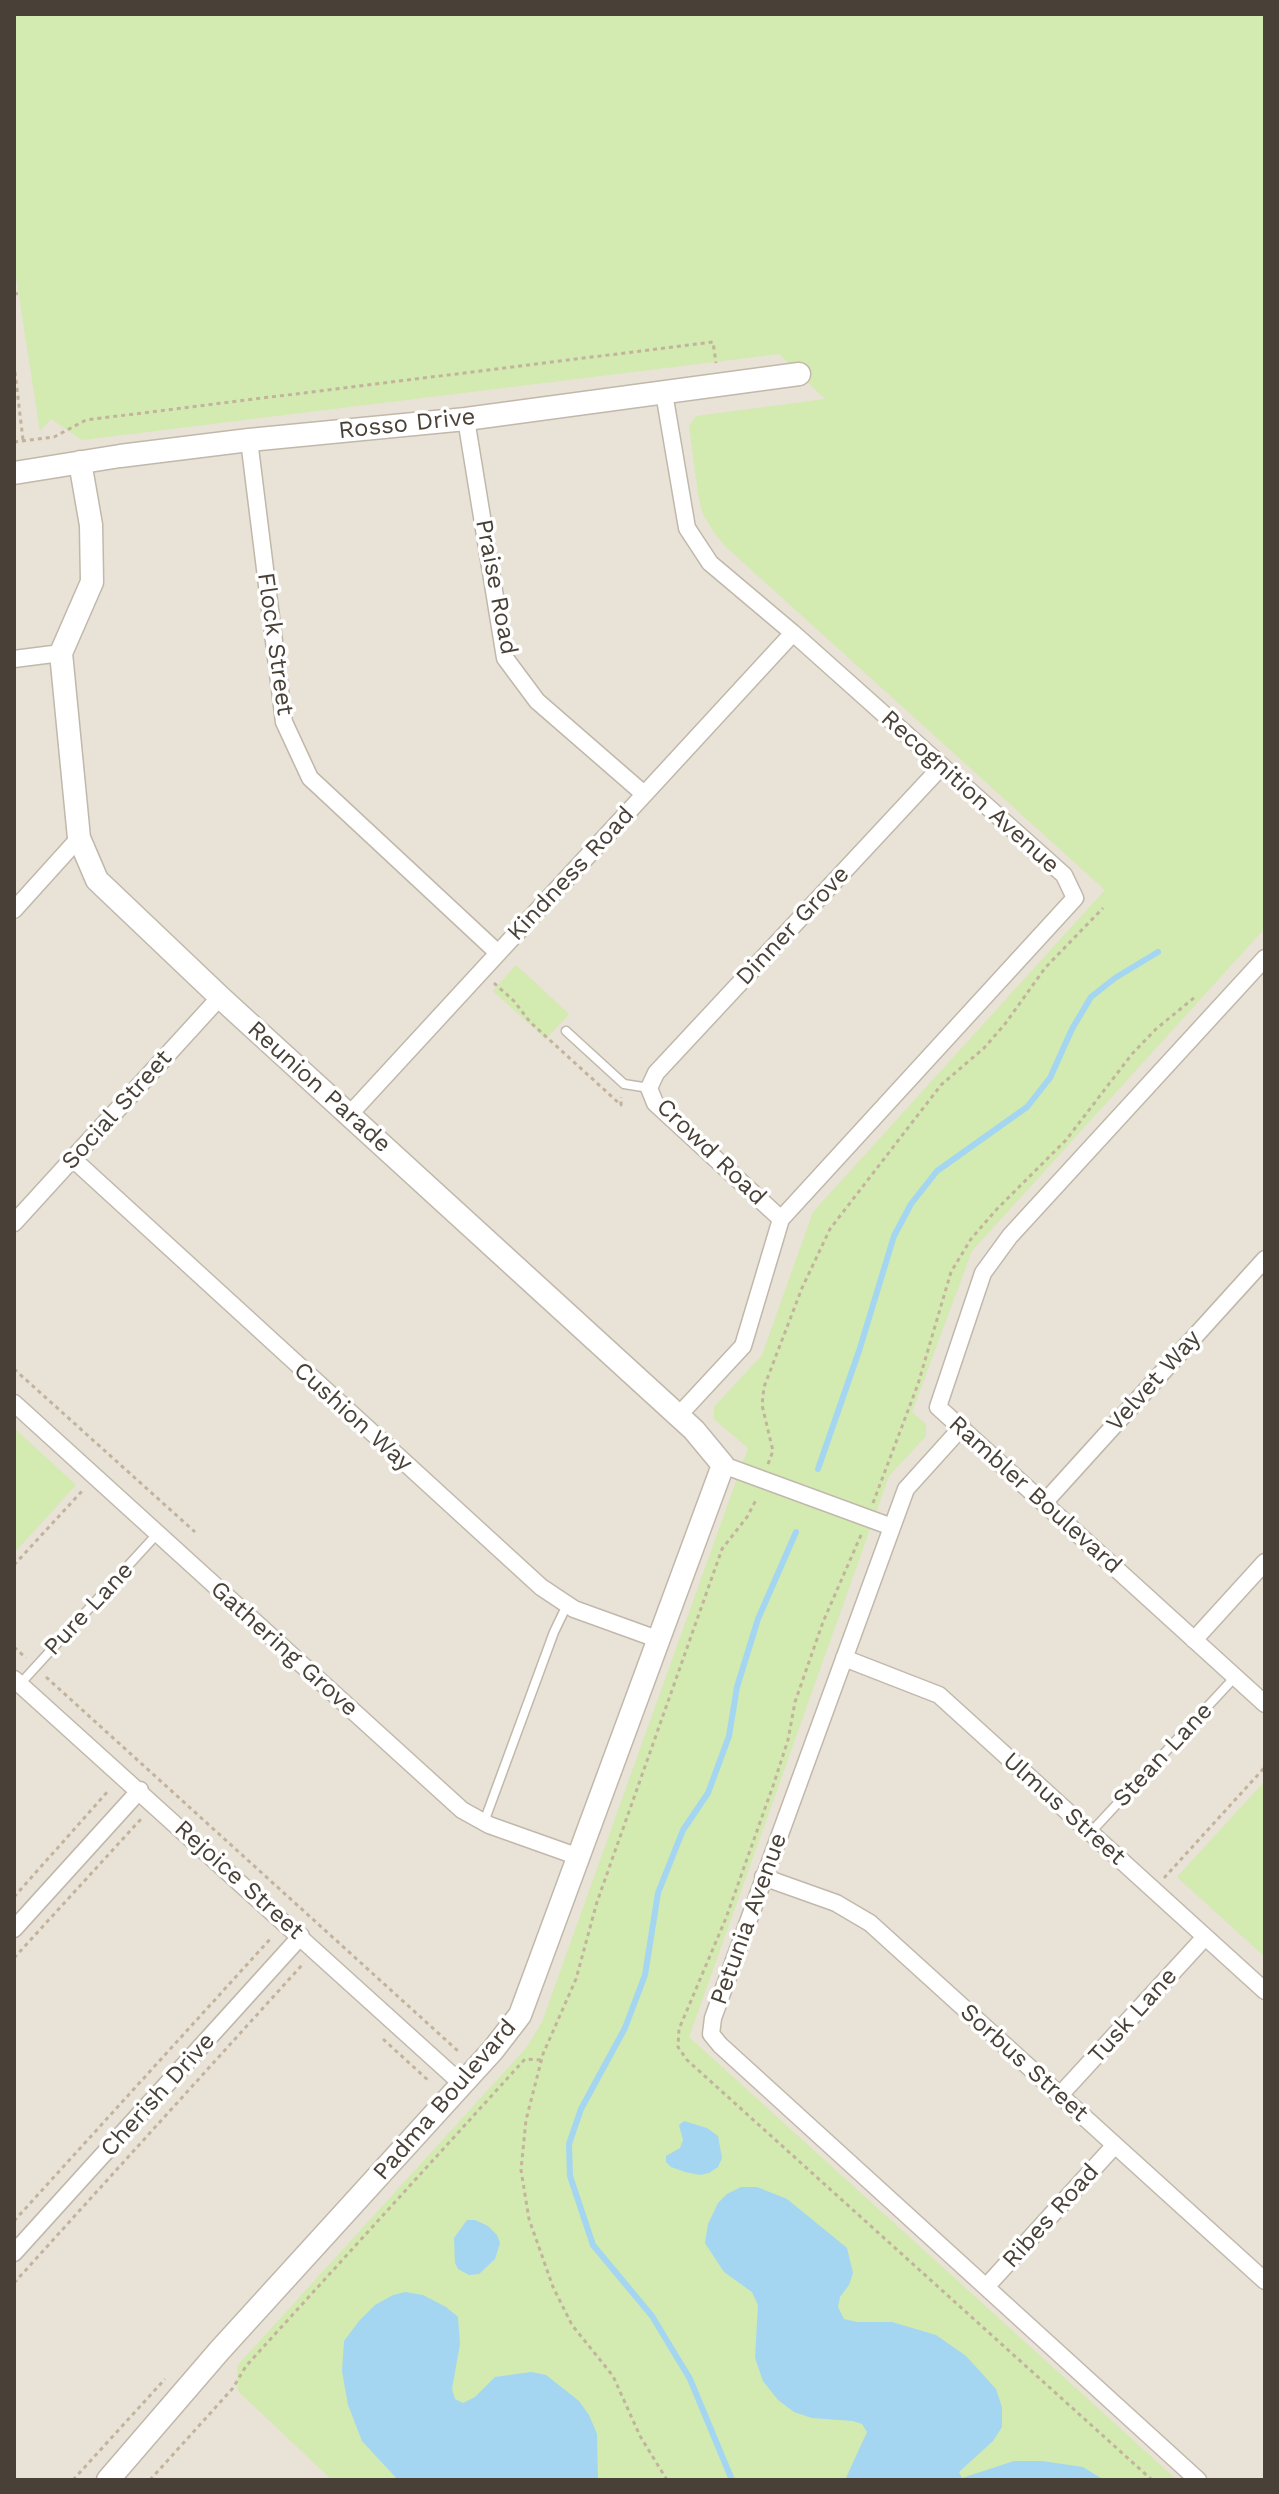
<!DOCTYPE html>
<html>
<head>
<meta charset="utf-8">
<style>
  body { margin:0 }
  #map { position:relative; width:1279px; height:2494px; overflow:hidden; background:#f5f1e9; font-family:"Work Sans",sans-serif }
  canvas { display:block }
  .frame { position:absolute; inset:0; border:16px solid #494137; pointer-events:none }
</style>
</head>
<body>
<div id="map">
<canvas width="1279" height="2494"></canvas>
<div class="frame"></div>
</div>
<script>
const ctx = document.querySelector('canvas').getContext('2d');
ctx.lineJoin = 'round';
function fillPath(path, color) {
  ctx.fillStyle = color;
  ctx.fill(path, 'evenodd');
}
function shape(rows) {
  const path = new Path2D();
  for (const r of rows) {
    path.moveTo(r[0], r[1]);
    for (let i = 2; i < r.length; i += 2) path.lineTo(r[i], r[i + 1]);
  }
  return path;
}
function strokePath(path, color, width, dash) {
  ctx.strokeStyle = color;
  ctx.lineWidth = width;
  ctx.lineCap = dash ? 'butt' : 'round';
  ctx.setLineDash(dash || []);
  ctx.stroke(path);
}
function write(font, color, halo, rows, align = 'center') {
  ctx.font = font + ' "Work Sans",sans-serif';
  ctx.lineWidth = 7;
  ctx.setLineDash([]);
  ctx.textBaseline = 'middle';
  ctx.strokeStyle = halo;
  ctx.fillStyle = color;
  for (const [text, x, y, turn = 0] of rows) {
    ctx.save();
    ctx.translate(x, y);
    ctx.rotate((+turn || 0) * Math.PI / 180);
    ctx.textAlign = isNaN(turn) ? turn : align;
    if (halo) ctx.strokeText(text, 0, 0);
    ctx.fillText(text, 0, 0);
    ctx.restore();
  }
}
fillPath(shape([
  [14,14,1265,14,1265,2480,14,2480]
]), '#e9e2d7');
fillPath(shape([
  [14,14,1265,14,1265,928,972,1251,912,1412,926,1424,926,1436,889,1476,689,2037,1177,2480,332,2480,238,2391,237,2366,527,2047,542,2022,748,1448,714,1419,714,1407,762,1355,813,1212,1105,890,725,546,713,531,702,512,698,494,689,426,696,416,825,399,779,354,82,440,51,419,40,431,14,264],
  [516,965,569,1014,546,1039,493,991],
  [14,1428,76,1485,14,1553],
  [1265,1781,1265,1956,1264,1956,1177,1877]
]), '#d3eab1');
fillPath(shape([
  [684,2121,707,2128,718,2136,722,2158,718,2167,709,2173,700,2175,685,2172,671,2167,666,2162,666,2156,680,2148,683,2140,679,2125],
  [741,2187,757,2187,787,2199,847,2248,853,2273,849,2285,840,2297,838,2307,844,2319,857,2322,892,2322,936,2335,966,2356,996,2389,1002,2407,1002,2427,993,2441,959,2472,962,2478,1014,2461,1042,2461,1083,2467,1104,2480,845,2480,867,2432,862,2424,853,2421,812,2418,794,2412,778,2400,763,2381,755,2358,758,2305,752,2292,724,2272,705,2243,708,2224,718,2203,727,2194],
  [467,2220,475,2220,488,2226,497,2235,500,2243,495,2259,479,2274,469,2275,458,2269,455,2263,454,2238],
  [405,2292,423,2295,446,2307,458,2317,460,2344,452,2389,455,2399,463,2403,475,2397,495,2377,531,2372,546,2375,579,2401,589,2415,597,2434,598,2480,398,2480,362,2441,348,2405,342,2371,344,2341,360,2320,375,2305,393,2295]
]), '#a4d6f2');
strokePath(shape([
  [818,1469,859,1351,894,1236,911,1204,937,1171,1027,1107,1050,1078,1072,1029,1091,997,1115,978,1158,952],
  [732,2480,690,2379,652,2316,593,2245,570,2176,569,2144,581,2109,625,2028,645,1975,658,1893,683,1830,708,1793,729,1736,737,1687,758,1619,796,1532]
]), '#a4d6f2', 6);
const service = shape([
  [566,1031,624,1084,649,1088],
  [20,1684,158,1533],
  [484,1822,554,1632,567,1605],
  [1091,1832,1235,1677]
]);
const minor = shape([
  [664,393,687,528,710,563,793,633,1064,875,1075,898,781,1219,743,1346,678,1416],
  [466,419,505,658,537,701,644,794],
  [249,440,284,722,310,778,498,953],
  [14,659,61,653],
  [14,910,79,838],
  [1265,958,1010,1236,983,1273,938,1407,1265,1704],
  [349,1115,793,633],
  [73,1159,541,1587,574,1609,657,1639],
  [781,1219,655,1103,649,1088,656,1073,941,767],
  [14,1223,220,997],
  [14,1403,462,1810,489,1825,579,1857],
  [962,1427,906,1489,713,2018,711,2034,720,2045,1198,2480],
  [723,1465,892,1527],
  [1044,1503,1265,1259],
  [1194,1640,1265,1562],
  [844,1658,939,1695,1265,1991],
  [14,1679,462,2084],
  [763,1877,836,1903,870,1923,1265,2281],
  [14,1929,140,1790],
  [1060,2095,1205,1937],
  [14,2253,301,1936],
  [986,2287,1115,2145]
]);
const tertiary = shape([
  [80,462,91,525,92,582,61,653,79,838,97,880,220,997,694,1430,723,1465,520,2015,493,2050,220,2350,108,2480],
  [14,473,120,456,249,440,466,419,799,374]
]);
strokePath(service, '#c1b8ab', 11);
strokePath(minor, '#c1b8ab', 19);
strokePath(tertiary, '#c1b8ab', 25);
strokePath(shape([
  [14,294,21,293],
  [14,364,23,440],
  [14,442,54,437,86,420,713,342,716,363],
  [494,983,514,1001,530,1022,621,1105,621,1097],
  [14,1369,195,1532],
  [768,1464,773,1451,762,1405,764,1387,802,1288,830,1229,941,1085,984,1048,1005,1024,1045,968,1103,908],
  [873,1503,918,1384,951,1272,971,1239,996,1210,1066,1140,1132,1054,1156,1029,1195,997],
  [861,1535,823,1622,795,1702,788,1740,774,1783,726,1918,679,2029,678,2047,687,2060,1152,2480],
  [14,1565,83,1490],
  [14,1647,26,1658],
  [46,1677,458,2051],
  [1164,1878,1265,1767],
  [14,1897,109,1790],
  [14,1958,141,1819],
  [383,2039,430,2082],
  [14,2221,272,1937],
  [14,2283,302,1965],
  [73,2480,165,2379],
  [150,2480,233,2388,246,2366,525,2059,542,2060],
  [667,2480,640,2436,613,2376,572,2325,553,2287,529,2219,521,2170,526,2120,543,2054,576,1979,597,1902,722,1549,747,1517,757,1498]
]), '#c3b39c', 3, [4, 4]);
strokePath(service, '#fff', 8);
strokePath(minor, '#fff', 16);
strokePath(tertiary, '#fff', 22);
write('24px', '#494137', '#fff', [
  ["Rosso Drive",407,424,-6],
  ["Praise Road",496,587,79],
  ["Flock Street",275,644,82],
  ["Recognition Avenue",970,792,42],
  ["Kindness Road",571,874,-47],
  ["Dinner Grove",793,926,-47],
  ["Reunion Parade",319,1087,42],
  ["Social Street",117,1110,-48],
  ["Crowd Road",711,1152,44],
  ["Velvet Way",1154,1381,-48],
  ["Cushion Way",353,1417,42],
  ["Rambler Boulevard",1035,1495,42],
  ["Pure Lane",89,1609,-47],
  ["Gathering Grove",284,1649,42],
  ["Stean Lane",1163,1755,-47],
  ["Ulmus Street",1064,1809,42],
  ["Rejoice Street",239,1880,42],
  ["Petunia Avenue",749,1919,-70],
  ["Tusk Lane",1133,2016,-48],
  ["Sorbus Street",1024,2063,42],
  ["Cherish Drive",158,2095,-48],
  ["Padma Boulevard",445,2100,-49],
  ["Ribes Road",1051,2216,-48]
]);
</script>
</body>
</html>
